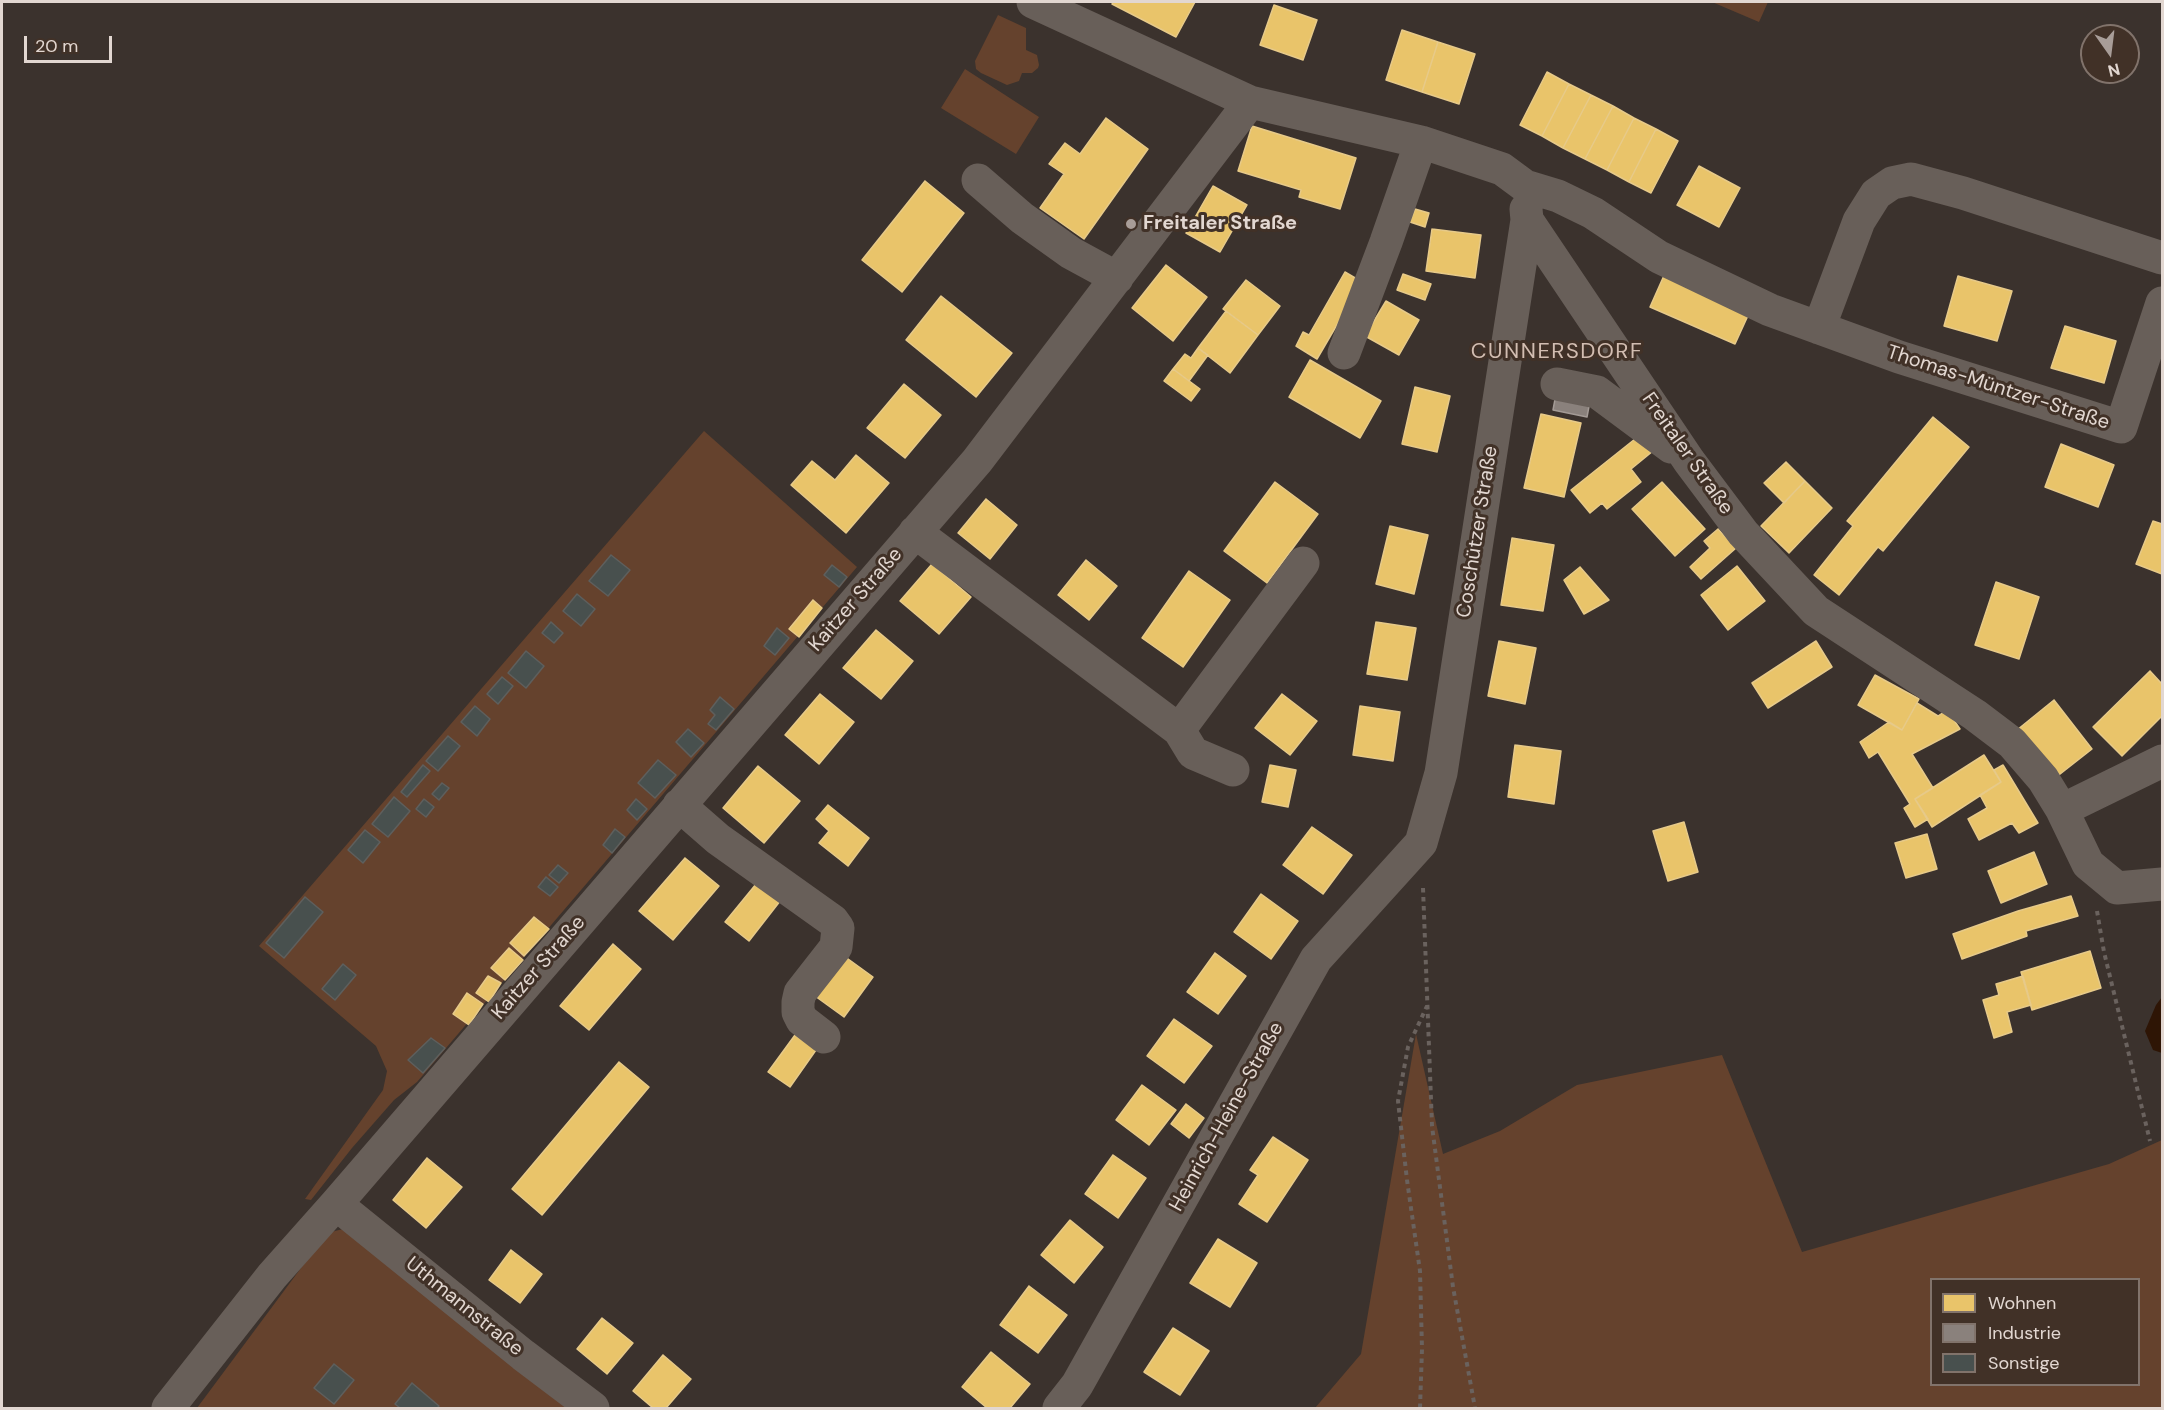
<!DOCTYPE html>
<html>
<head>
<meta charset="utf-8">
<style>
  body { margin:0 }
  #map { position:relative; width:2164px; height:1410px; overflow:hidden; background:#3b322d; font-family:"DM Sans",sans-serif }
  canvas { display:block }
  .frame { position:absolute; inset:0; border:3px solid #e2d7d1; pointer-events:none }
  .legend { position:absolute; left:1930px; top:1278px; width:210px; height:108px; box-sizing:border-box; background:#413127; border:2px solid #81736b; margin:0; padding:8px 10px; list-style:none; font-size:18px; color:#e2d7d1 }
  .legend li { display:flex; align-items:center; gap:12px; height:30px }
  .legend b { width:30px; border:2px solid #81736b }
  .north { position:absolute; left:2080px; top:24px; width:60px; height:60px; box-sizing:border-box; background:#413127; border:2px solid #81736b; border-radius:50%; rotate:166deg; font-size:16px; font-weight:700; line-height:24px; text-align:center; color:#e2d7d1 }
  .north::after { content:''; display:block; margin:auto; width:21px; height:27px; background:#a89d98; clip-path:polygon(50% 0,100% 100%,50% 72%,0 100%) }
  .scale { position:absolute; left:24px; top:36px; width:88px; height:27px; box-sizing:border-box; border:3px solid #e2d7d1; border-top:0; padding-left:8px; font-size:18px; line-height:21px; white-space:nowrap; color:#e2d7d1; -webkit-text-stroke:4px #413127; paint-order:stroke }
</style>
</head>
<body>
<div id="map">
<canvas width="2164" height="1410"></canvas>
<div class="frame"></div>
<ul class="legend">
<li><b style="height:16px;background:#e9c46a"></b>Wohnen</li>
<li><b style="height:16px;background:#8a817c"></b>Industrie</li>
<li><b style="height:16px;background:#48504e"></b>Sonstige</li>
</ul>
<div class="north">N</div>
<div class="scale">20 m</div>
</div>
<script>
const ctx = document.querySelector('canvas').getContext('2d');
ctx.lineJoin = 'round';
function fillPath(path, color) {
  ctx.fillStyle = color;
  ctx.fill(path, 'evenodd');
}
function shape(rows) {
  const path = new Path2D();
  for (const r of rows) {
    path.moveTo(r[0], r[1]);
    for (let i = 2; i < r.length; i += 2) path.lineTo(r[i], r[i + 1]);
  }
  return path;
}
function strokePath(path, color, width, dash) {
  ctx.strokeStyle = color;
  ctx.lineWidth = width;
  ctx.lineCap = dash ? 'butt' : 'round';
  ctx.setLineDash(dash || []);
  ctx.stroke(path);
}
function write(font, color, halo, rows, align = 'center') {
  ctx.font = font + ' "DM Sans",sans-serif';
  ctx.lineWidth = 6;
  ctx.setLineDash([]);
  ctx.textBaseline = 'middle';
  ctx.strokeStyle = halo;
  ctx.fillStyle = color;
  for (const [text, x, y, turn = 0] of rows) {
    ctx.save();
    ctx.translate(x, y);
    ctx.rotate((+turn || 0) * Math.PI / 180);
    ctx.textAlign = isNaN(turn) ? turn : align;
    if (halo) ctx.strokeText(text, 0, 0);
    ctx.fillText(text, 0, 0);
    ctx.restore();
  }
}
fillPath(shape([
  [1712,2,1768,2,1759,22],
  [998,15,1026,28,1026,50,1037,55,1039,65,1038,68,1032,73,1022,73,1019,81,1007,85,981,73,976,69,975,61],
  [965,69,1039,117,1016,154,941,108],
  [704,431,857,567,417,1082,394,1100,352,1148,311,1200,305,1199,383,1090,387,1071,376,1046,259,946],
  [1416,1034,1443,1154,1500,1131,1577,1085,1722,1055,1802,1252,2109,1164,2162,1140,2162,1408,1315,1408,1361,1354],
  [1932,1280,2138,1280,2138,1384,1932,1384],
  [343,1229,574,1408,197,1408,327,1233]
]), '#65422d');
fillPath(shape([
  [2162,997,2162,1053,2153,1050,2145,1031,2156,1005]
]), '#2e1505');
const homes = shape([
  [1113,2,1195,2,1176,37,1112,4,1113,2],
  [1274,5,1317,20,1303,60,1260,45,1274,5],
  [1402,30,1438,42,1422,92,1386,80,1402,30],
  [1438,42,1475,54,1459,104,1422,92,1438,42],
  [1547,72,1569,84,1542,136,1520,125,1547,72],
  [1569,84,1591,95,1563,148,1542,136,1569,84],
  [1591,95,1613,106,1585,159,1563,148,1591,95],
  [1613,106,1634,118,1607,170,1585,159,1613,106],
  [1106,118,1148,149,1084,239,1040,208,1064,174,1049,164,1065,143,1080,154,1106,118],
  [1634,118,1656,129,1629,182,1607,170,1634,118],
  [1252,126,1356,158,1340,209,1299,197,1301,190,1238,171,1252,126],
  [1656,129,1678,141,1651,193,1629,182,1656,129],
  [1699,166,1740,188,1719,227,1677,205,1699,166],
  [925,181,964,213,902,292,862,260,925,181],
  [1213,186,1247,205,1220,252,1186,233,1213,186],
  [1415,209,1429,213,1425,227,1410,222,1415,209],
  [1432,229,1481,235,1475,278,1426,271,1432,229],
  [1166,265,1207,297,1173,341,1132,308,1166,265],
  [1666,271,1751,309,1735,344,1650,307,1666,271],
  [1345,272,1362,282,1317,359,1296,346,1303,332,1309,335,1345,272],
  [1403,274,1431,284,1425,300,1397,290,1403,274],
  [1958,276,2012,291,1997,341,1944,326,1958,276],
  [1246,280,1280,306,1258,335,1223,309,1246,280],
  [941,296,1012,353,976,397,906,340,941,296],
  [1386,301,1419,320,1399,355,1365,336,1386,301],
  [1226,311,1258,335,1230,373,1198,348,1226,311],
  [2065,326,2116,341,2104,383,2051,368,2065,326],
  [1198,348,1208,355,1189,381,1173,369,1185,354,1191,358,1198,348],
  [1310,360,1381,401,1360,438,1289,397,1310,360],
  [1173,369,1200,389,1191,401,1164,381,1173,369],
  [904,384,941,415,905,458,867,428,904,384],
  [1415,387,1450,396,1437,452,1402,444,1415,387],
  [1541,414,1581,423,1564,497,1524,488,1541,414],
  [1933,417,1969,447,1883,551,1878,547,1839,595,1814,575,1853,526,1847,521,1933,417],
  [1640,435,1653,451,1631,469,1641,482,1607,509,1602,503,1590,513,1571,490,1640,435],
  [2061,444,2114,465,2098,507,2045,487,2061,444],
  [856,455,889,483,846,533,791,485,812,461,835,480,856,455],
  [1786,462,1805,481,1784,503,1764,483,1786,462],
  [1805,481,1832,508,1789,553,1761,526,1805,481],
  [1275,482,1318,514,1267,583,1224,551,1275,482],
  [1662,482,1705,529,1675,556,1632,509,1662,482],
  [986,499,1017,525,990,559,958,533,986,499],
  [2153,521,2162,524,2162,574,2136,564,2153,521],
  [1390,526,1428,535,1414,594,1376,584,1390,526],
  [1718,529,1736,548,1701,579,1690,567,1710,548,1704,541,1718,529],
  [1512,538,1554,545,1543,611,1501,605,1512,538],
  [1086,560,1117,586,1089,620,1058,595,1086,560],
  [932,564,971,597,939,634,900,601,932,564],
  [1737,566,1765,601,1728,630,1701,595,1737,566],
  [1580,567,1609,600,1584,614,1564,580,1580,567],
  [1189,571,1230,600,1183,667,1142,638,1189,571],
  [1996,582,2039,597,2019,659,1975,645,1996,582],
  [813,600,822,608,799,637,789,629,813,600],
  [1376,622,1416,628,1407,680,1367,674,1376,622],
  [876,630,913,661,881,699,843,668,876,630],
  [1499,641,1536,648,1525,704,1488,696,1499,641],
  [1816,641,1832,667,1768,708,1752,683,1816,641],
  [2150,671,2162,684,2162,716,2122,756,2093,727,2150,671],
  [1875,675,1919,699,1902,730,1858,705,1875,675],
  [820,694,854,722,819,764,785,735,820,694],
  [1282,694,1317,721,1290,755,1255,728,1282,694],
  [2054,700,2092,749,2055,778,2017,730,2054,700],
  [1917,703,1938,716,1947,710,1960,729,1912,754,1933,788,1915,799,1928,819,1915,827,1904,808,1910,804,1878,752,1869,758,1860,742,1889,722,1902,730,1917,703],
  [1360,706,1400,712,1393,761,1353,755,1360,706],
  [1515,745,1561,751,1554,804,1508,797,1515,745],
  [1984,755,2001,782,1932,827,1915,799,1984,755],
  [1270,765,1296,770,1288,807,1262,802,1270,765],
  [2003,765,2038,823,2019,833,2012,823,1979,840,1968,819,1987,808,1980,795,2001,782,1994,770,2003,765],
  [758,766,800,801,764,843,723,808,758,766],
  [828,805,869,838,848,866,819,843,829,831,816,819,828,805],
  [1684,822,1698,872,1668,881,1653,831,1684,822],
  [1312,827,1352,855,1323,894,1283,865,1312,827],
  [1927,834,1937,869,1906,878,1895,843,1927,834],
  [2034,852,2047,884,2001,903,1988,871,2034,852],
  [685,858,719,886,673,940,639,911,685,858],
  [761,878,784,896,749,941,725,922,761,878],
  [1261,894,1298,921,1271,959,1234,932,1261,894],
  [2071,896,2078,916,2026,931,2027,936,1962,959,1953,934,2018,911,2071,896],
  [534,917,549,929,524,956,510,943,534,917],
  [613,944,641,969,589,1030,560,1006,613,944],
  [509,948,523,960,505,980,491,968,509,948],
  [2090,951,2101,988,2032,1010,2021,972,2090,951],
  [1215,953,1246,976,1218,1014,1187,992,1215,953],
  [844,956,873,977,844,1017,815,996,844,956],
  [488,976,501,983,489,1002,476,993,488,976],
  [2023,976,2031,1005,2007,1012,2012,1032,1994,1038,1983,1000,1999,995,1996,984,2023,976],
  [467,993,483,1004,469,1025,453,1014,467,993],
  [1174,1019,1212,1046,1184,1083,1147,1056,1174,1019],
  [795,1035,816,1050,790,1087,768,1072,795,1035],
  [619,1062,649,1087,542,1215,512,1189,619,1062],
  [1142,1085,1176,1110,1149,1145,1116,1120,1142,1085],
  [1186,1104,1204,1118,1189,1138,1171,1124,1186,1104],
  [1273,1137,1308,1160,1267,1222,1239,1204,1258,1175,1250,1170,1273,1137],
  [1113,1155,1146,1178,1118,1218,1085,1194,1113,1155],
  [427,1158,462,1187,426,1228,393,1200,427,1158],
  [1070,1220,1103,1247,1074,1283,1041,1255,1070,1220],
  [1218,1239,1257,1263,1230,1307,1190,1283,1218,1239],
  [511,1250,542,1274,520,1303,489,1280,511,1250],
  [1029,1286,1067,1315,1038,1353,1000,1325,1029,1286],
  [602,1318,633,1343,607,1374,577,1349,602,1318],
  [1173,1328,1209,1351,1180,1395,1144,1372,1173,1328],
  [991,1352,1030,1384,1010,1408,987,1408,962,1387,991,1352],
  [663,1355,691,1379,666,1408,653,1408,633,1391,663,1355]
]);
fillPath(homes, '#e9c46a');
strokePath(homes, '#e7ca89', 1.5);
const industry = shape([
  [1556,394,1590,401,1587,417,1553,410,1556,394]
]);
fillPath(industry, '#8a817c');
strokePath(industry, '#a49b96', 1.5);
const building = shape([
  [611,555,630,570,608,596,589,581,611,555],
  [832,565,847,577,839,587,824,575,832,565],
  [577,594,595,609,581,626,563,611,577,594],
  [551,622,563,633,554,643,542,633,551,622],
  [777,628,789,638,775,655,764,646,777,628],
  [526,651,544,666,526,688,508,673,526,651],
  [502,677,513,686,498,704,487,694,502,677],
  [720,697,734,709,716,730,708,724,715,715,710,710,720,697],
  [475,706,490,719,477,736,461,722,475,706],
  [688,729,704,743,691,757,676,742,688,729],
  [448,736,460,746,438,771,426,761,448,736],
  [658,760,676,775,655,798,638,783,658,760],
  [423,765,430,771,407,797,401,792,423,765],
  [442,783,449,788,439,800,432,794,442,783],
  [394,797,410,811,388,837,372,824,394,797],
  [424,799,434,807,426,817,416,809,424,799],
  [636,799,647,809,637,820,627,810,636,799],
  [615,829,625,837,612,853,603,845,615,829],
  [365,830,380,842,363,863,348,850,365,830],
  [558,865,568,873,559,883,549,875,558,865],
  [546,877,558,887,550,896,538,887,546,877],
  [305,897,323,912,284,958,266,943,305,897],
  [343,964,356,975,335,1000,322,989,343,964],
  [431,1038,445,1048,423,1073,408,1060,431,1038],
  [334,1364,354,1380,334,1404,314,1388,334,1364],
  [412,1383,439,1406,437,1408,400,1408,395,1404,412,1383]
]);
fillPath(building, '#48504e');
strokePath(building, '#5e5f5d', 1.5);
strokePath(shape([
  [1423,888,1432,1126,1453,1287,1475,1408],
  [2097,911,2104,952,2150,1141],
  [1420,1408,1422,1349,1420,1271,1407,1180,1398,1101,1408,1047,1427,1006]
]), '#6a625e', 4, [4.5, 4.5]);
strokePath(shape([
  [1033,2,1250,102,1421,142,1502,169,1525,186,1558,196,1593,213,1659,257,1770,310,1899,357,2121,427,2162,303],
  [978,180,1022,218,1071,253,1117,278],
  [1526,209,1527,220,1689,461,1743,533,1816,611,1975,715,2012,743,2043,779,2062,810,2088,864,2117,888,2162,884],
  [1819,328,1859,221,1876,194,1892,183,1911,179,1963,193,2162,258],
  [1344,353,1386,242,1421,142],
  [1557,384,1597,392,1671,447],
  [915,532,1179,730,1193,753,1233,770],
  [1179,730,1303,563],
  [679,805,718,839,833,921,838,928,836,947,800,993,798,1002,798,1012,802,1020,824,1037],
  [2062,810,2162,761],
  [336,1204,523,1355,593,1408],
  [168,1408,272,1276,336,1204,977,461,1250,102],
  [1059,1408,1077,1385,1316,959,1421,843,1441,773,1527,220]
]), '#685f59', 33);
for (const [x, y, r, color] of [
  [1131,224,6,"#a89d98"]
]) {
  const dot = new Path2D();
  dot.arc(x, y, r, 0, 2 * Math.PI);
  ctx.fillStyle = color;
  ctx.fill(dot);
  strokePath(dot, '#413127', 2);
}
write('bold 20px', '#e2d7d1', '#413127', [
  ["Freitaler Straße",1143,224]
], 'left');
write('20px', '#e2d7d1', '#413127', [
  ["Thomas-Müntzer-Straße",1998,388,18],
  ["Freitaler Straße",1687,454,55],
  ["Coschützer Straße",1478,532,-81],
  ["Kaitzer Straße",856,600,-49],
  ["Kaitzer Straße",539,968,-49],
  ["Heinrich-Heine-Straße",1227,1117,-61],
  ["Uthmannstraße",464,1307,39]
]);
ctx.letterSpacing = '1.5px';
write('22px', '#d2bdb1', '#413127', [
  ["CUNNERSDORF",1557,352]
]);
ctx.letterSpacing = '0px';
</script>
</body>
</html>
